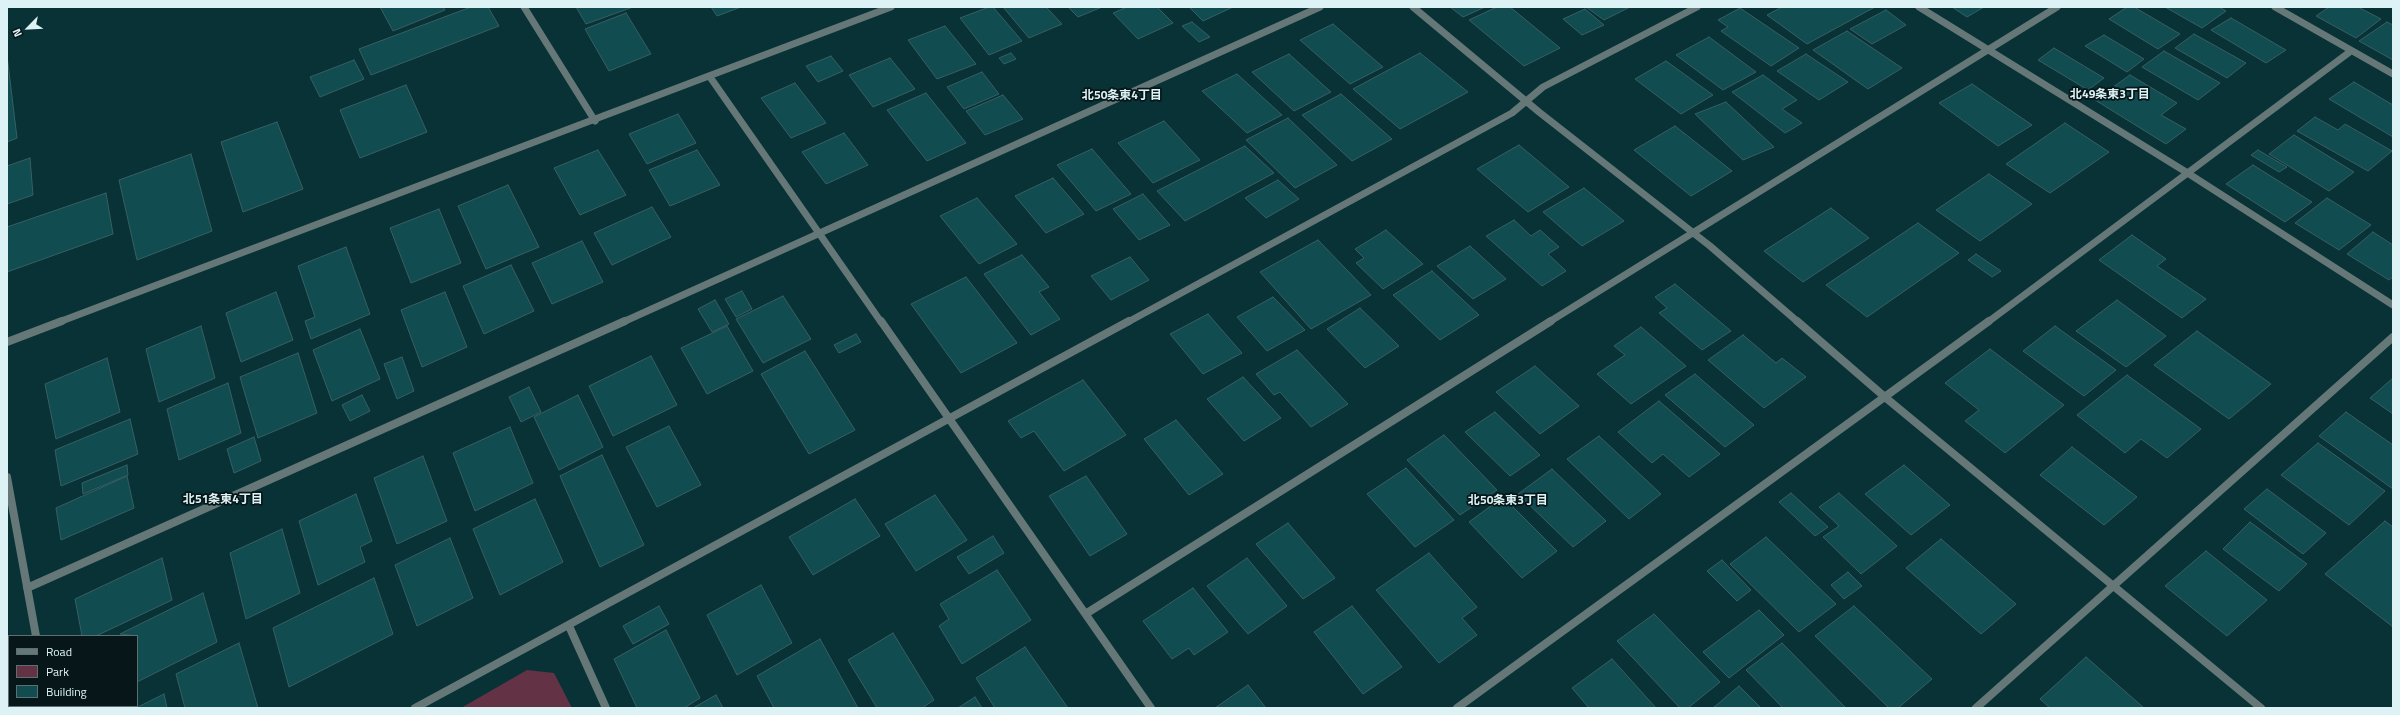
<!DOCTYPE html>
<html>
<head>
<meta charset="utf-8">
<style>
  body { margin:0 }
  #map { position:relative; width:2400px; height:715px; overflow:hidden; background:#083236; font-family:"Titillium Web",sans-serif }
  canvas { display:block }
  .frame { position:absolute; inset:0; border:8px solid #ddf2f4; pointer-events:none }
  .legend { position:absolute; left:8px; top:635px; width:130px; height:72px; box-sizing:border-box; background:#071719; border:1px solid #5d6f71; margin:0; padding:5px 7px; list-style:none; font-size:12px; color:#ddf2f4 }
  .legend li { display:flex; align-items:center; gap:8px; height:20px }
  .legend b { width:20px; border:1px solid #5d6f71 }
  .north { position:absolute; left:8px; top:8px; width:40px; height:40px; -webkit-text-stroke:3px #071719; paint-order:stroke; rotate:246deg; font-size:11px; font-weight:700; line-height:16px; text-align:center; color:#ddf2f4 }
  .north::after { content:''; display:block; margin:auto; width:14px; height:18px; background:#ddf2f4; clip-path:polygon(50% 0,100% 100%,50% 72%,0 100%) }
</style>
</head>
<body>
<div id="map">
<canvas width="2400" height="715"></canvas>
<div class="frame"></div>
<ul class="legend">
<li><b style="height:5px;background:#667778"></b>Road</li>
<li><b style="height:11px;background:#633245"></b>Park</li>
<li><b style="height:11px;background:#114c51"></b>Building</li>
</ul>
<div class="north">N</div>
</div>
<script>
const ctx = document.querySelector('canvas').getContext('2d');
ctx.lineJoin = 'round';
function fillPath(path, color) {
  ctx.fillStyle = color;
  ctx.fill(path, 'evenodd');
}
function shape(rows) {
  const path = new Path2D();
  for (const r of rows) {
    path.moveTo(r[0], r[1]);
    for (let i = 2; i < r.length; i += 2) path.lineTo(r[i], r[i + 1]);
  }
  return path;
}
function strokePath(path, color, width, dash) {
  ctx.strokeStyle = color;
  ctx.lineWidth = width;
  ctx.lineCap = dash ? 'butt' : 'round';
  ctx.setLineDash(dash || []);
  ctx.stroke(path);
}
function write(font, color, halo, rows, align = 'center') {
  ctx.font = font + ' "Titillium Web","Noto Sans JP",sans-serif';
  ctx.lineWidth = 3.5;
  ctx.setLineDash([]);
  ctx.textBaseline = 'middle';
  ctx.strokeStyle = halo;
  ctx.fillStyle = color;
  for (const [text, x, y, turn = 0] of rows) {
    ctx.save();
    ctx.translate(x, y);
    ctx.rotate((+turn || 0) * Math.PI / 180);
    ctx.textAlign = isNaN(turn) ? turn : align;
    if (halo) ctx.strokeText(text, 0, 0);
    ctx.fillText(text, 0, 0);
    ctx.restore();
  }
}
fillPath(shape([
  [527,670,554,673,572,708,461,708]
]), '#633245');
const building = shape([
  [380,7,443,7,445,10,393,31,380,7],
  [471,7,488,7,499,26,371,75,359,49,471,7],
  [576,7,633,7,586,24,576,7],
  [711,7,741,7,717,16,711,7],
  [989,7,993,7,1022,41,989,55,960,18,989,7],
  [1003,7,1046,7,1062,24,1029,38,1003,7],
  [1068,7,1102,7,1078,17,1068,7],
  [1127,7,1157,7,1173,23,1138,39,1113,13,1127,7],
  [1189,7,1233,7,1203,21,1189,7],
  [1450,7,1485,7,1463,17,1450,7],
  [1497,7,1510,7,1560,48,1524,66,1469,20,1497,7],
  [1586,7,1630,7,1604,20,1586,7],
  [1782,7,1875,7,1807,44,1767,15,1782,7],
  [1952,7,1984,7,1967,17,1952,7],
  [2127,7,2134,7,2180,34,2158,49,2109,19,2127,7],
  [2165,7,2219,7,2226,11,2202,28,2165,7],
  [2329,7,2358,7,2381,19,2356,38,2316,16,2329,7],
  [1740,8,1799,48,1771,66,1721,31,1728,27,1718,20,1740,8],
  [1585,9,1604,25,1582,35,1563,19,1585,9],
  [1886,10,1906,25,1872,44,1850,29,1886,10],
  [626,13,651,54,609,71,585,29,626,13],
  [2231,18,2286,50,2266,63,2211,30,2231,18],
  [1192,22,1210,37,1199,42,1182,26,1192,22],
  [2387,22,2393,25,2393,60,2359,41,2387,22],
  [1333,24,1383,67,1350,84,1300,40,1333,24],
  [945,26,976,64,937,79,908,40,945,26],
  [1847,31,1902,68,1868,89,1813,50,1847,31],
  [2194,34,2246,63,2227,78,2175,48,2194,34],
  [2104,35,2144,59,2127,72,2085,46,2104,35],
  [1709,37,1756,72,1723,90,1676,55,1709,37],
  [2054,48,2104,78,2088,90,2038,60,2054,48],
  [2164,51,2220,83,2198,100,2142,67,2164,51],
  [1011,53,1016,59,1004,64,999,58,1011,53],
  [1420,53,1468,92,1400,129,1353,89,1420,53],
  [1289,54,1331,92,1294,111,1252,72,1289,54],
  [1806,54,1848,82,1819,100,1777,71,1806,54],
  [7,55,17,138,7,142,7,55],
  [831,56,843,71,818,82,806,66,831,56],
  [890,58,915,89,873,107,849,75,890,58],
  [354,60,364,79,320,97,310,77,354,60],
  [1666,61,1713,95,1681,114,1635,79,1666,61],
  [982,72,999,94,964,109,947,87,982,72],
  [1237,74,1282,115,1247,133,1202,91,1237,74],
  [1763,75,1797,100,1782,109,1802,123,1785,133,1732,92,1763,75],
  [2130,75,2177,103,2161,115,2186,129,2166,144,2095,100,2130,75],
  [2354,82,2393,105,2393,137,2329,99,2354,82],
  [795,83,826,123,791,138,761,98,795,83],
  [1972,84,2032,125,1998,146,1939,103,1972,84],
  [406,85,427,132,360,158,340,110,406,85],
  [926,93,966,143,927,161,887,110,926,93],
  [1341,94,1392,139,1352,161,1302,115,1341,94],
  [1003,95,1023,119,985,135,966,111,1003,95],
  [1726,102,1774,147,1743,160,1695,114,1726,102],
  [678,114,696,143,647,164,629,134,678,114],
  [2315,117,2338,130,2345,124,2392,151,2368,171,2297,131,2315,117],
  [1288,118,1337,165,1295,188,1246,140,1288,118],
  [1164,121,1200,160,1153,183,1118,143,1164,121],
  [277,122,303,189,243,212,221,142,277,122],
  [2065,123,2109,152,2050,193,2006,164,2065,123],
  [1675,126,1732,171,1691,196,1634,150,1675,126],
  [844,133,868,165,826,184,802,152,844,133],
  [2294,135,2354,172,2329,191,2269,154,2294,135],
  [1519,145,1569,187,1528,212,1477,169,1519,145],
  [1245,146,1274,173,1185,221,1157,191,1245,146],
  [1092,149,1131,194,1096,211,1057,165,1092,149],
  [598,150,626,195,580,215,554,168,598,150],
  [697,150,720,185,670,206,649,170,697,150],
  [2258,150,2287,167,2279,172,2251,155,2258,150],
  [191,154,212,231,137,260,119,180,191,154],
  [30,158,33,195,7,204,7,166,30,158],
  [2253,165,2312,202,2285,222,2226,184,2253,165],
  [1989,174,2032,204,1980,241,1936,210,1989,174],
  [1053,178,1084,214,1046,233,1015,196,1053,178],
  [1278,180,1299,199,1266,218,1245,198,1278,180],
  [508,185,539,247,486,269,458,206,508,185],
  [1584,188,1624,221,1582,246,1543,212,1584,188],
  [106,193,113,234,7,272,7,227,106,193],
  [1143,194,1170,225,1139,240,1113,209,1143,194],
  [977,198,1017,244,979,264,940,216,977,198],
  [2327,198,2371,225,2339,250,2295,223,2327,198],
  [652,207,671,237,612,265,594,233,652,207],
  [1831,208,1869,238,1803,282,1764,251,1831,208],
  [439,209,461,263,411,283,390,228,439,209],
  [1514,220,1531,236,1540,230,1559,247,1548,254,1566,271,1542,286,1486,236,1514,220],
  [1918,223,1959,253,1867,317,1826,285,1918,223],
  [1386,230,1423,264,1383,289,1356,263,1364,258,1355,249,1386,230],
  [2373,232,2393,245,2393,277,2389,280,2347,254,2373,232],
  [2132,235,2166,259,2157,266,2206,299,2182,318,2099,260,2132,235],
  [1318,240,1371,295,1311,329,1260,272,1318,240],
  [582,241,603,282,552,304,532,263,582,241],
  [1470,246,1506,279,1473,299,1437,266,1470,246],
  [346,247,370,314,311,339,305,321,315,317,298,266,346,247],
  [1976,254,2001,271,1992,277,1968,260,1976,254],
  [1022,255,1049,287,1039,292,1060,319,1031,335,984,274,1022,255],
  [1130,257,1149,280,1111,300,1091,276,1130,257],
  [511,265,534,311,484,334,463,286,511,265],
  [1432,271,1479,315,1440,340,1393,295,1432,271],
  [966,277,1017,343,961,373,911,304,966,277],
  [1675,284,1731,331,1702,350,1659,313,1667,308,1655,297,1675,284],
  [742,291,752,309,736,317,725,299,742,291],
  [276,292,293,340,241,362,226,313,276,292],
  [445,292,467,347,422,367,401,310,445,292],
  [783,296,811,339,763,363,736,319,783,296],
  [1273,297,1305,330,1267,351,1237,317,1273,297],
  [715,300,729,324,712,332,698,309,715,300],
  [2117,300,2166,336,2126,367,2076,331,2117,300],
  [1360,308,1399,346,1365,368,1327,329,1360,308],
  [1208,314,1242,353,1203,374,1170,334,1208,314],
  [201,326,215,378,159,402,146,349,201,326],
  [727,326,753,371,707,394,681,348,727,326],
  [2055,326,2116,370,2084,396,2023,351,2055,326],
  [1641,327,1686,366,1631,404,1597,374,1625,355,1614,346,1641,327],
  [360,329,380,379,332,401,313,350,360,329],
  [2197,331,2271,384,2229,419,2154,365,2197,331],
  [856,334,861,342,839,353,834,345,856,334],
  [1743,335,1776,363,1782,358,1806,377,1764,408,1708,360,1743,335],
  [1990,349,2064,405,2005,453,1965,421,1979,410,1945,383,1990,349],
  [1297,350,1348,404,1311,427,1280,392,1274,395,1256,374,1297,350],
  [805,351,855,430,809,454,761,374,805,351],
  [298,353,317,413,258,438,240,377,298,353],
  [651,356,677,405,613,436,589,386,651,356],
  [402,357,414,391,397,399,384,364,402,357],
  [107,358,120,412,56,439,45,384,107,358],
  [1535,366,1579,406,1540,434,1496,392,1535,366],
  [1695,374,1754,425,1725,447,1665,395,1695,374],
  [2127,375,2201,429,2167,458,2141,439,2125,453,2077,415,2127,375],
  [1243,377,1281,418,1244,441,1207,399,1243,377],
  [2393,378,2393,414,2370,398,2393,378],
  [1083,380,1126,435,1064,471,1034,431,1021,438,1008,421,1083,380],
  [228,383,241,433,179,460,167,409,228,383],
  [529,387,541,412,521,422,509,397,529,387],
  [362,395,370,411,350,421,342,405,362,395],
  [578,395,603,447,559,470,534,417,578,395],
  [1659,401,1720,454,1689,477,1663,454,1652,463,1618,432,1659,401],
  [1495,412,1540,455,1510,476,1465,432,1495,412],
  [2346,412,2393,445,2393,489,2319,436,2346,412],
  [130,419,138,454,61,486,55,450,130,419],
  [1176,420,1223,474,1189,495,1144,439,1176,420],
  [669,426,701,485,657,507,626,447,669,426],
  [510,427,533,483,475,511,453,453,510,427],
  [1444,435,1497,490,1460,515,1407,460,1444,435],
  [1599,436,1661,494,1629,519,1567,459,1599,436],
  [254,437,261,461,234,473,227,449,254,437],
  [2318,443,2385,491,2349,525,2281,475,2318,443],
  [2072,447,2137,497,2104,525,2040,475,2072,447],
  [602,455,644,545,600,567,560,476,602,455],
  [423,456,447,521,397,544,374,478,423,456],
  [127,465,128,475,83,494,82,483,127,465],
  [1904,465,1950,505,1911,535,1865,494,1904,465],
  [1406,468,1454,520,1415,547,1367,494,1406,468],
  [1552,469,1606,521,1573,547,1518,494,1552,469],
  [127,476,134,508,61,540,56,508,127,476],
  [1086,476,1127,534,1090,556,1049,496,1086,476],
  [2267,489,2326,533,2303,554,2244,509,2267,489],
  [1791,493,1828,527,1815,536,1779,502,1791,493],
  [1839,493,1897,546,1861,574,1823,537,1839,526,1819,507,1839,493],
  [356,494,372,541,360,547,365,562,318,585,299,521,356,494],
  [935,495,967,540,916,571,885,524,935,495],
  [1503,497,1557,551,1522,578,1469,522,1503,497],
  [535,499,563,562,500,595,473,529,535,499],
  [855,499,880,536,813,575,789,537,855,499],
  [2385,521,2393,527,2393,627,2325,574,2385,521],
  [2250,522,2307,564,2279,591,2223,549,2250,522],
  [1288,523,1335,578,1303,599,1256,544,1288,523],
  [282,529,300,593,246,619,230,553,282,529],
  [993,536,1004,553,969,574,957,557,993,536],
  [1766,537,1836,604,1799,632,1730,564,1766,537],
  [450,538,473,598,417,626,395,565,450,538],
  [1941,539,2016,604,1981,634,1906,568,1941,539],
  [2206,551,2267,600,2227,636,2165,586,2206,551],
  [1429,553,1477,607,1462,618,1477,635,1439,663,1376,590,1429,553],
  [162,558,172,600,96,636,82,636,75,599,162,558],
  [1247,558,1287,606,1248,634,1207,586,1247,558],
  [1722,560,1751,590,1737,601,1707,571,1722,560],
  [997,570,1031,620,962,664,939,626,949,619,940,604,997,570],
  [1848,572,1862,586,1844,599,1831,585,1848,572],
  [374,578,393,634,289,687,273,628,374,578],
  [761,585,792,643,737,675,707,615,761,585],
  [1193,588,1228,632,1194,655,1189,648,1172,659,1143,621,1193,588],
  [203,593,217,642,137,682,137,636,120,634,203,593],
  [659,606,669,624,633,644,623,626,659,606],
  [1352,606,1402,667,1363,694,1314,632,1352,606],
  [1854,606,1932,679,1898,708,1889,708,1815,636,1854,606],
  [1759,610,1784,635,1729,678,1703,652,1759,610],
  [1654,614,1720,682,1688,708,1680,708,1617,641,1654,614],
  [666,630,700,698,684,708,637,708,614,659,666,630],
  [893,633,934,700,922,708,877,708,848,660,893,633],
  [820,639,858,708,774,708,757,676,820,639],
  [239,643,258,708,185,708,176,674,239,643],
  [1782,643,1846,708,1783,708,1746,670,1782,643],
  [1025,647,1068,708,995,708,976,678,1025,647],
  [2086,657,2144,708,2050,708,2040,699,2086,657],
  [1612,659,1656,708,1589,708,1572,688,1612,659],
  [1248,685,1266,708,1215,708,1248,685],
  [1739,686,1761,708,1713,708,1739,686],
  [164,694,167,708,136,708,164,694],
  [716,695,723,708,693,708,716,695],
  [975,697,982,708,958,708,975,697]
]);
fillPath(building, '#114c51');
strokePath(building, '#385f63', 1);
strokePath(shape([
  [524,7,595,121],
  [1413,7,1539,112,1710,246,1798,322],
  [1919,7,2186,172,2393,305],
  [2275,7,2393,74],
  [710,77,881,322],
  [59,322,891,7],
  [623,322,1320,7],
  [1128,322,1512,113,1543,87,1697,7],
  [1549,322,2057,7],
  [1988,322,2351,51]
]), '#667778', 7);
strokePath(shape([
  [881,321,1151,708],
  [1797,321,1886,398,2261,708],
  [7,342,62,321],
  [7,477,36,636],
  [27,588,625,321],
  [1087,613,1551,321],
  [569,626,606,708],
  [49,706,50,708],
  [415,708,1129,321],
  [1457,708,1989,321],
  [1976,708,2393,337]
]), '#667778', 8);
write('bold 12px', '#ddf2f4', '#071719', [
  ["北49条東3丁目",2110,95],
  ["北50条東4丁目",1122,96],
  ["北51条東4丁目",223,500],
  ["北50条東3丁目",1508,501]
]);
</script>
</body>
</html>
